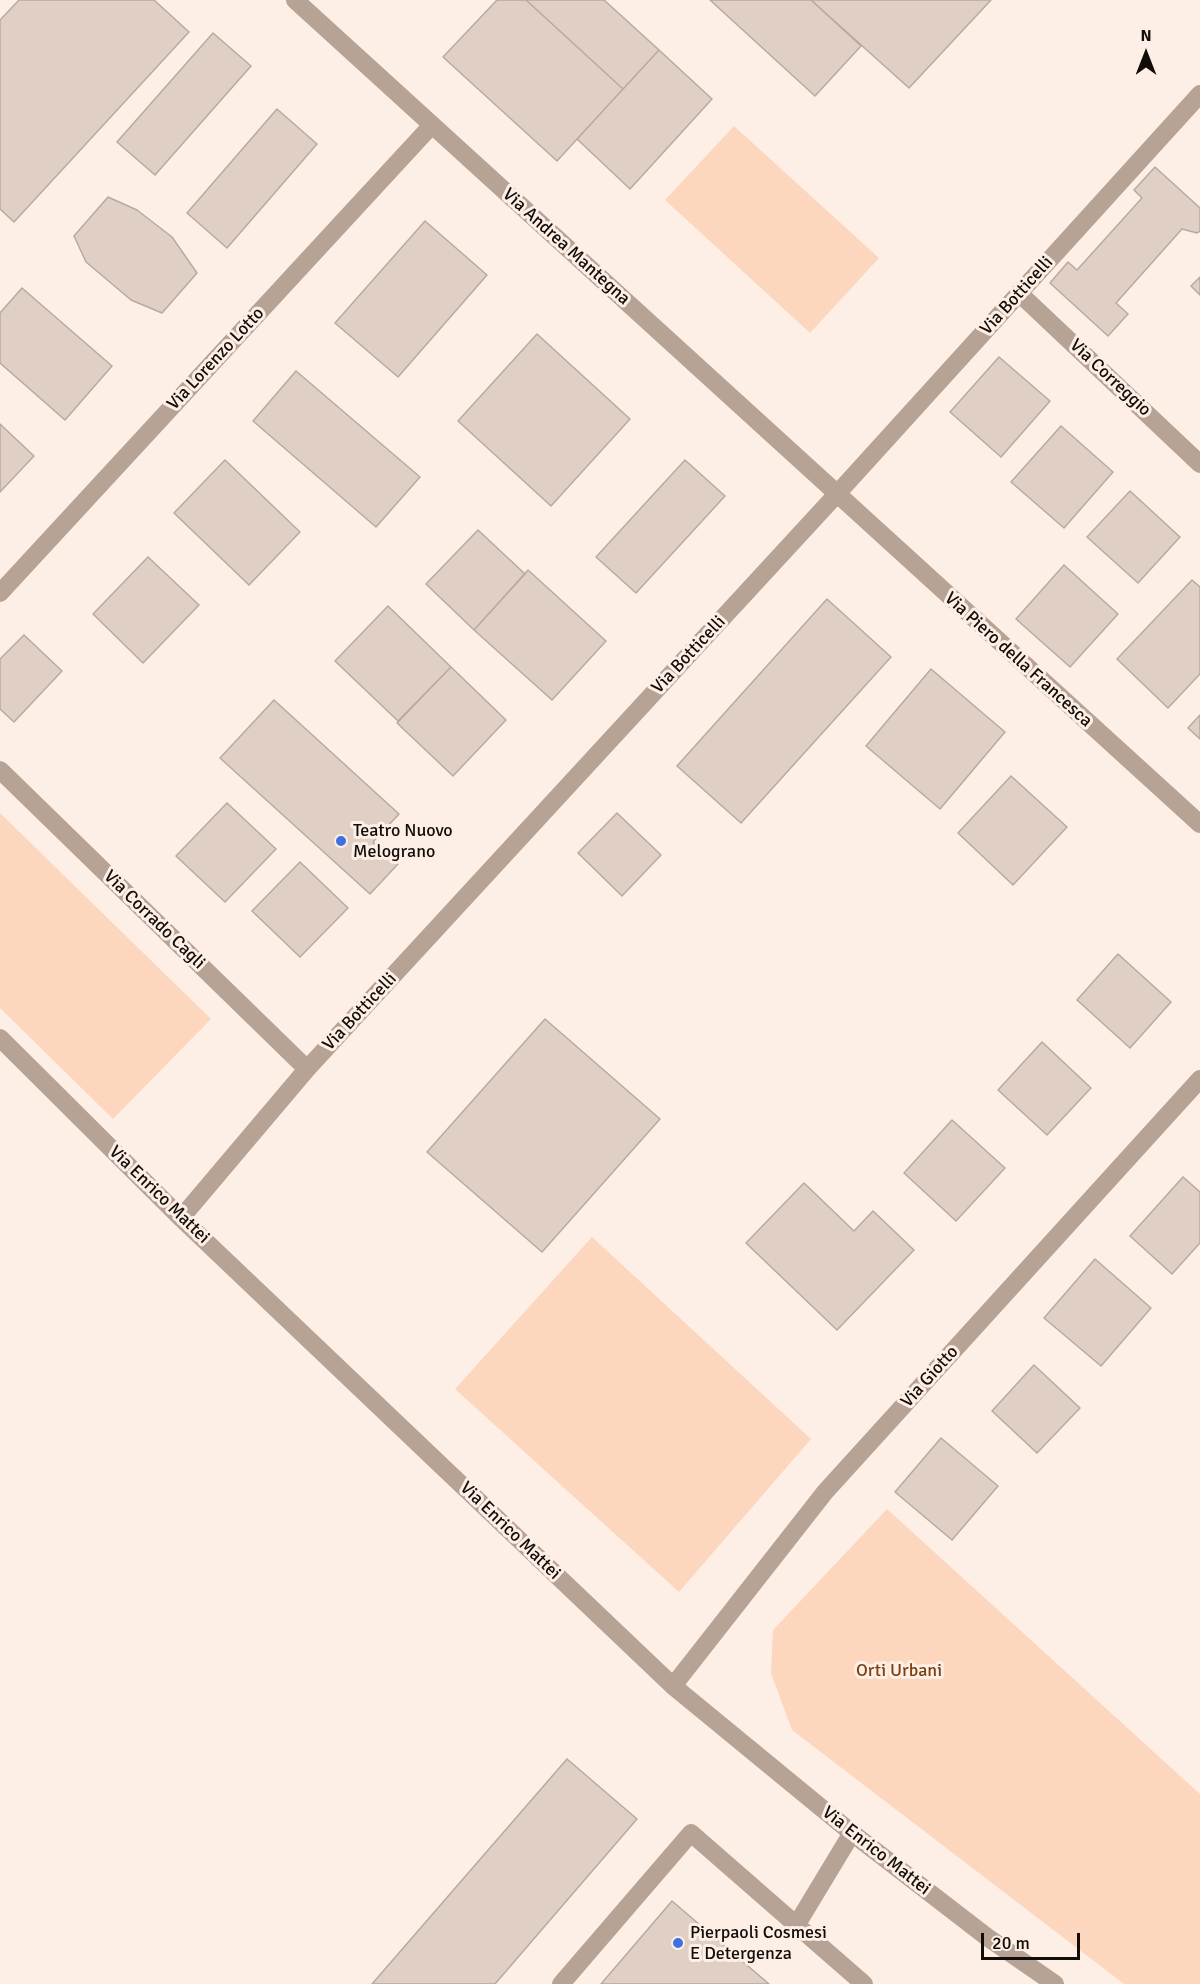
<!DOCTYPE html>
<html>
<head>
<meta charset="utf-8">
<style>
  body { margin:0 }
  #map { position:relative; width:1200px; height:1984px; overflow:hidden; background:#feefe6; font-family:Signika,sans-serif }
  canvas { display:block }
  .north { position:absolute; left:1116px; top:24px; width:60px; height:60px; -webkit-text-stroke:4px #feefe6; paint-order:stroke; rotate:0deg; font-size:16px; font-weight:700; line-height:24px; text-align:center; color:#130d09 }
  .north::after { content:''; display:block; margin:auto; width:21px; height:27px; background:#130d09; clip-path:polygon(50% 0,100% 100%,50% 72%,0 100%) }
  .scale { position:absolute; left:981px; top:1933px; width:99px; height:27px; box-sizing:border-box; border:3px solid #130d09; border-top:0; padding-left:8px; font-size:18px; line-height:21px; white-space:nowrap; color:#130d09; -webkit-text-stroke:4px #feefe6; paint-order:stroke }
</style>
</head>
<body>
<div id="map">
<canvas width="1200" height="1984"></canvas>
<div class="north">N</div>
<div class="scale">20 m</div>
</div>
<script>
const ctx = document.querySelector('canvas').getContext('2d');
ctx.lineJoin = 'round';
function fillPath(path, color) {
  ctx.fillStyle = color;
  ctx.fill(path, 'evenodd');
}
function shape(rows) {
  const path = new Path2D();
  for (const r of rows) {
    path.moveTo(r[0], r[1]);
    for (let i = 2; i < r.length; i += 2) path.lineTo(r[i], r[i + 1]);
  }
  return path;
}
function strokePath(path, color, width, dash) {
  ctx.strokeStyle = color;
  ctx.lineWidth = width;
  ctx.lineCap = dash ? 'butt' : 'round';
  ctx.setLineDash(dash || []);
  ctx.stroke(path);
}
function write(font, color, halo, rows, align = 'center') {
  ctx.font = font + ' Signika,sans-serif';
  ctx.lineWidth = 6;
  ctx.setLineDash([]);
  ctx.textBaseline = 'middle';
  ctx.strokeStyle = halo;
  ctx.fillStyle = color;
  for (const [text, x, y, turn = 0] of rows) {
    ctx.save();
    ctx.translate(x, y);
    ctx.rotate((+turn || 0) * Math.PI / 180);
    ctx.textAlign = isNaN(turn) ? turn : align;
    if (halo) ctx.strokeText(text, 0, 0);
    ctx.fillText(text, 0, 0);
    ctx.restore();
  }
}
fillPath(shape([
  [734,126,879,258,810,333,665,200],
  [0,813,211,1019,113,1119,0,1008],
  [592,1237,811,1439,679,1592,455,1389],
  [887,1509,1200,1794,1200,1984,1124,1984,792,1730,771,1673,773,1630]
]), '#fdd6be');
const building = shape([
  [19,0,154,0,189,32,14,222,0,209,0,20,19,0],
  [497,0,526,0,623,89,557,161,443,57,497,0],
  [526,0,604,0,659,50,623,89,526,0],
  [710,0,811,0,861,46,815,96,710,0],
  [811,0,991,0,909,88,811,0],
  [213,33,251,66,155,175,117,142,213,33],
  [659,50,712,99,630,189,577,139,659,50],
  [277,109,317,144,227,248,187,213,277,109],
  [1155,167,1200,208,1200,231,1197,233,1182,229,1116,303,1128,314,1108,336,1050,283,1068,262,1077,270,1142,198,1134,190,1155,167],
  [108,197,137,210,172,237,197,273,162,313,131,300,86,262,74,236,108,197],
  [425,221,487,275,398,377,335,323,425,221],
  [1200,277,1200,295,1191,286,1200,277],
  [22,288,112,366,65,420,0,363,0,313,22,288],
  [537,334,630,419,551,506,458,421,537,334],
  [999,357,1050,401,1001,457,950,412,999,357],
  [296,371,420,477,376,527,253,421,296,371],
  [0,424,34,456,0,492,0,424],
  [1061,426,1113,472,1064,528,1011,482,1061,426],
  [225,460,300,532,249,585,174,513,225,460],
  [685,460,725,496,636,593,596,557,685,460],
  [1130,491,1180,537,1138,583,1087,537,1130,491],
  [478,530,525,574,474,630,426,584,478,530],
  [148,557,199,605,143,663,93,614,148,557],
  [1064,565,1118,614,1070,667,1016,619,1064,565],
  [528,570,606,641,552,700,474,630,528,570],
  [1192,580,1200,587,1200,674,1168,708,1117,659,1192,580],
  [827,599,891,657,741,823,677,766,827,599],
  [388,606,451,667,398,721,335,661,388,606],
  [24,635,62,671,14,722,0,709,0,659,24,635],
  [451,667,506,720,453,776,397,723,451,667],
  [931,669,1005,732,940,809,866,746,931,669],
  [274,700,399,814,373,842,398,864,370,894,220,758,274,700],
  [1200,715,1200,739,1188,728,1200,715],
  [1011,776,1067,827,1013,885,958,833,1011,776],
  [227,803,276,849,225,902,176,856,227,803],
  [617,813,661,855,622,896,578,853,617,813],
  [300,862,348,908,300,957,252,911,300,862],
  [1118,954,1171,1002,1130,1048,1077,1000,1118,954],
  [545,1019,660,1119,542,1252,427,1152,545,1019],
  [1042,1042,1091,1088,1047,1135,998,1090,1042,1042],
  [952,1120,1005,1168,956,1221,904,1173,952,1120],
  [1183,1177,1200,1192,1200,1243,1172,1274,1130,1236,1183,1177],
  [804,1183,854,1231,873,1211,914,1250,837,1330,746,1243,804,1183],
  [1095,1259,1151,1308,1101,1366,1044,1318,1095,1259],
  [1034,1365,1080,1408,1037,1453,992,1411,1034,1365],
  [941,1438,998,1486,952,1540,895,1492,941,1438],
  [567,1759,637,1819,495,1984,372,1984,567,1759],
  [672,1901,769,1984,601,1984,672,1901]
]);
fillPath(building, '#e0cfc4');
strokePath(building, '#baa99e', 1.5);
strokePath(shape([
  [295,0,1200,824],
  [1019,293,1200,464],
  [0,593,432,125],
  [0,770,307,1069],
  [181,1218,307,1069,836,495,1200,94],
  [673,1686,825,1492,1200,1079],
  [797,1924,852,1833],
  [561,1984,691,1833,864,1984]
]), '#b7a296', 18);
strokePath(shape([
  [0,1038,181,1218,673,1686,852,1833,987,1937,1055,1984]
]), '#b7a296', 18);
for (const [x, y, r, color] of [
  [341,841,6,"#3d70e1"],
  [678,1943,6,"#3d70e1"]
]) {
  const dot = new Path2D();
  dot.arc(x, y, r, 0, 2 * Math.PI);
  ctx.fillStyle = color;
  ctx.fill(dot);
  strokePath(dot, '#feefe6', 2);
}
write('18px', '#130d09', '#feefe6', [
  ["Via Andrea Mantegna",566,247,42],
  ["Via Botticelli",1017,296,-48],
  ["Via Lorenzo Lotto",216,359,-47],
  ["Via Correggio",1110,378,43],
  ["Via Botticelli",689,655,-47],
  ["Via Piero della Francesca",1018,660,42],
  ["Via Corrado Cagli",154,920,44],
  ["Via Botticelli",360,1012,-47],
  ["Via Enrico Mattei",159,1195,44],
  ["Via Giotto",930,1377,-48],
  ["Via Enrico Mattei",510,1531,44],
  ["Via Enrico Mattei",876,1851,38]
]);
write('18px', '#130d09', '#feefe6', [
  ["Teatro Nuovo",353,831],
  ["Melograno",353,852],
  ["Pierpaoli Cosmesi",690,1933],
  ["E Detergenza",690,1954]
], 'left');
write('18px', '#793f11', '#feefe6', [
  ["Orti Urbani",899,1671]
]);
</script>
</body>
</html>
